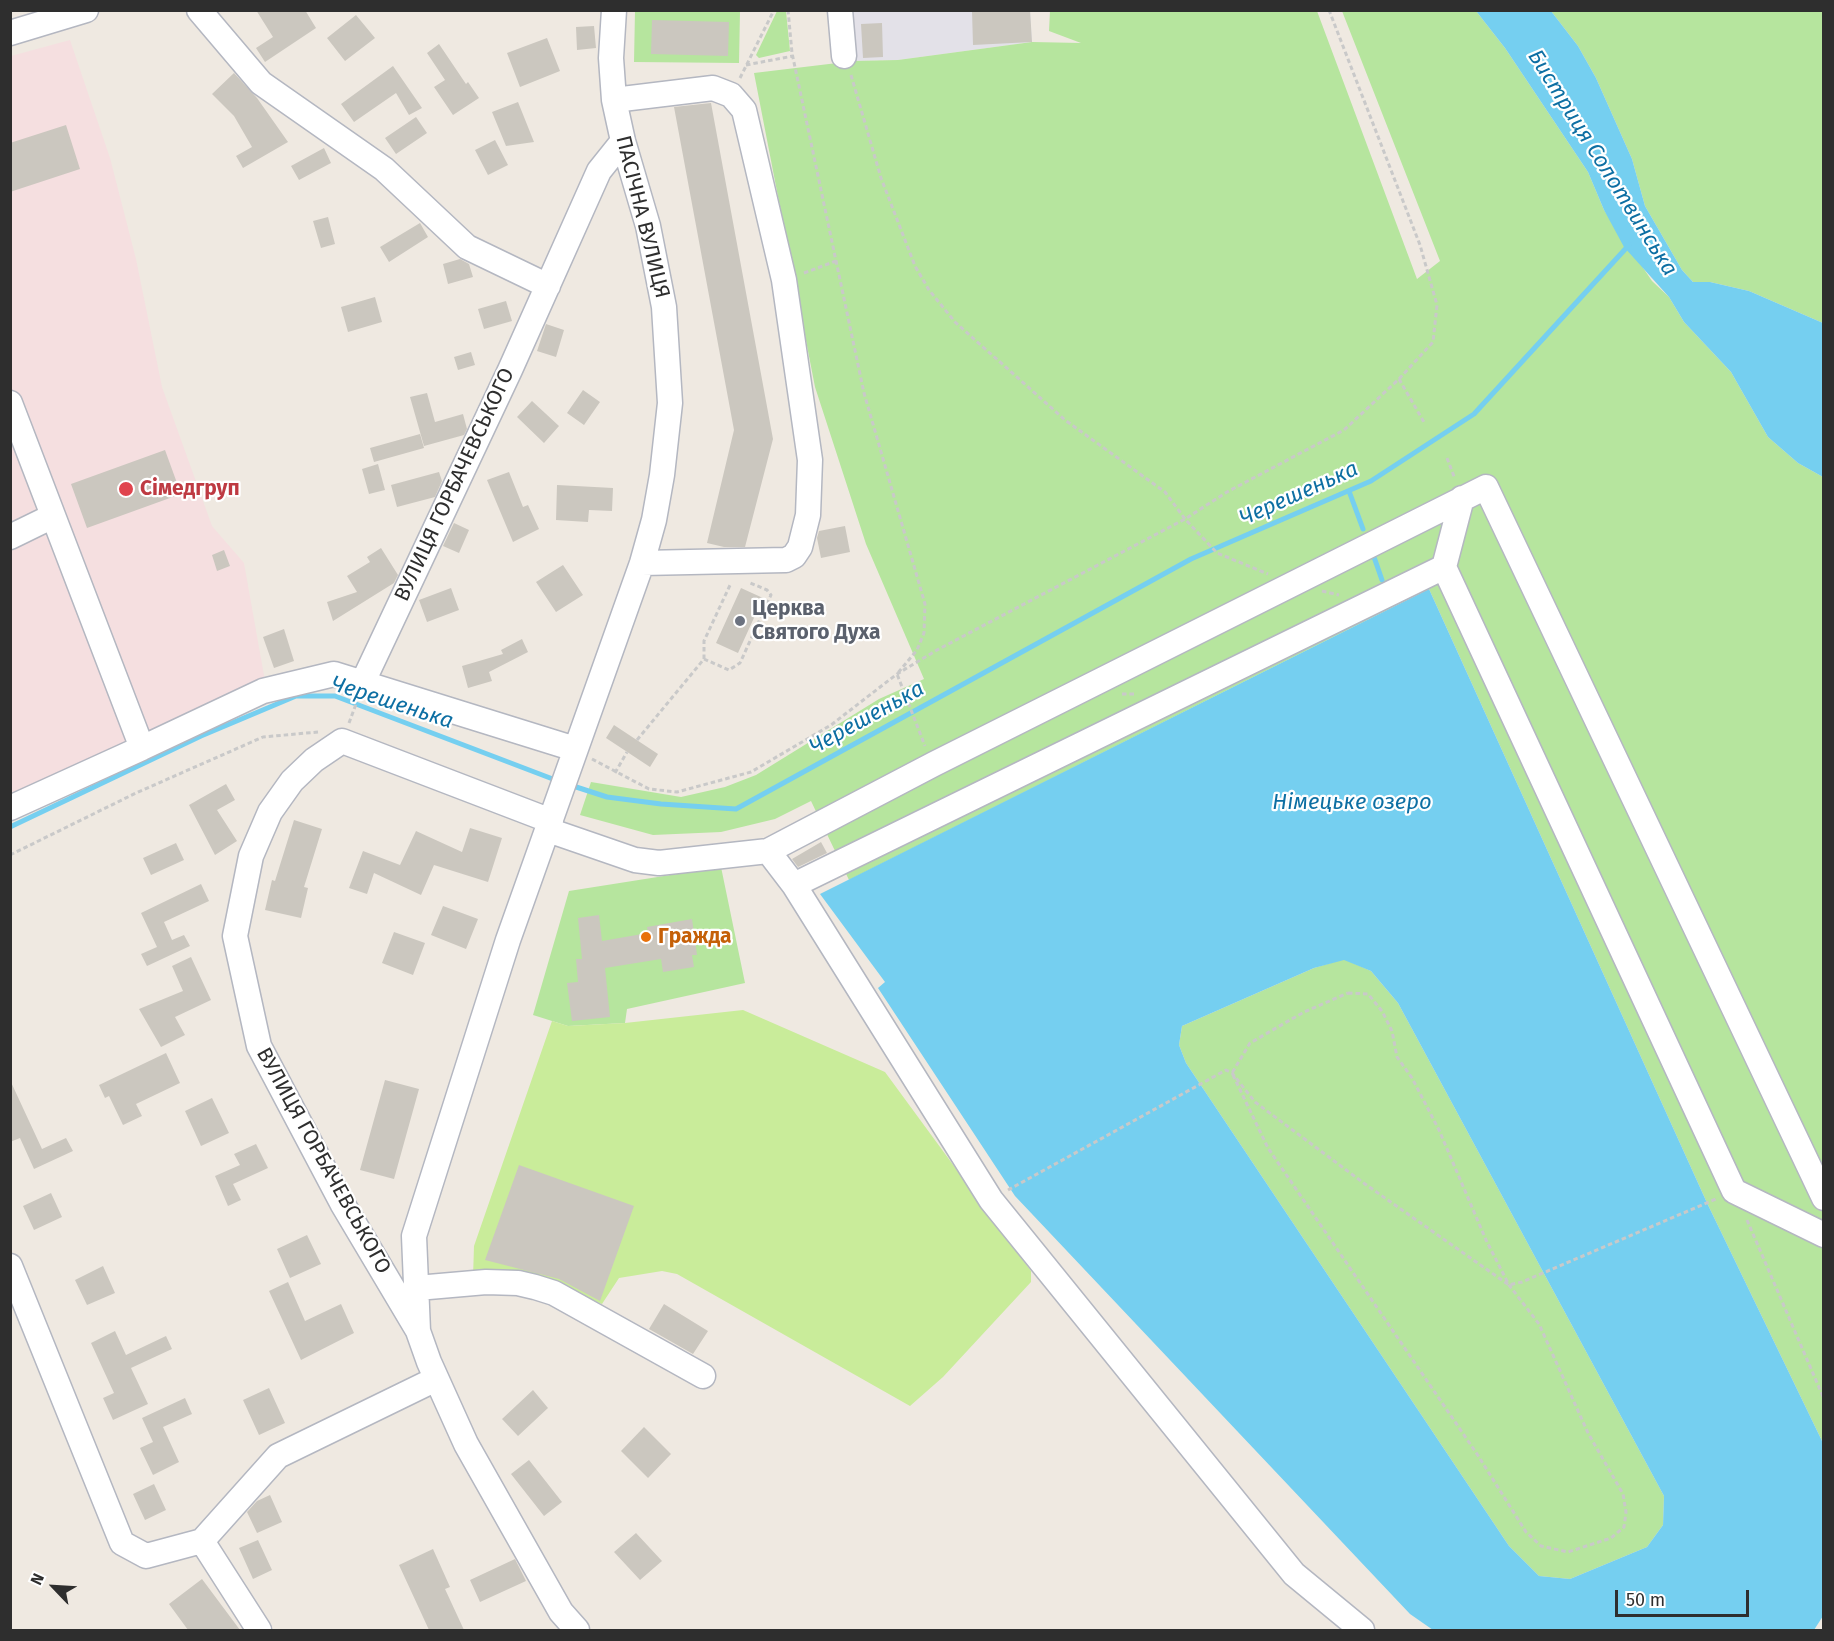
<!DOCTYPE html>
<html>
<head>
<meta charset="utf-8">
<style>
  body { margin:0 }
  #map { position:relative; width:1834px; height:1641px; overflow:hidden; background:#efe9e1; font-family:"Fira Sans",sans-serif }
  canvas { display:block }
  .frame { position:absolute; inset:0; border:12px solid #2e2e2e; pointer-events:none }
  .north { position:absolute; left:24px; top:1557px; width:60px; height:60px; -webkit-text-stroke:4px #fff; paint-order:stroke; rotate:295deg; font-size:16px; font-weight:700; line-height:24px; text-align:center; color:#2e2e2e }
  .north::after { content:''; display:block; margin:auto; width:21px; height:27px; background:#2e2e2e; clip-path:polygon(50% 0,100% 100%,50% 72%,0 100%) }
  .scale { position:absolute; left:1615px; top:1590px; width:134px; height:27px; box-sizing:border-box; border:3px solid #2e2e2e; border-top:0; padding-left:8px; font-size:18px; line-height:21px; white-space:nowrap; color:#2e2e2e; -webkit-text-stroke:4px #fff; paint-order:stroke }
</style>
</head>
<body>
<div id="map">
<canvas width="1834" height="1641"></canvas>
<div class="frame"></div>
<div class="north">N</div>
<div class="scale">50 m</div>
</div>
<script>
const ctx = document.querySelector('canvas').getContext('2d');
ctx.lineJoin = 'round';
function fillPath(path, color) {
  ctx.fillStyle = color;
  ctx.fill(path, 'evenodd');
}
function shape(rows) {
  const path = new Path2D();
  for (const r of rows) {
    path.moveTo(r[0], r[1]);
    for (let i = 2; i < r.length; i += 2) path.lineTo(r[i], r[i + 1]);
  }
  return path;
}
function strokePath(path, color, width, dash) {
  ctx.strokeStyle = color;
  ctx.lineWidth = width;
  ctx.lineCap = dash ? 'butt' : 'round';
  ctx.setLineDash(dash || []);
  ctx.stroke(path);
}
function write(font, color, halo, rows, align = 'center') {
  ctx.font = font + ' "Fira Sans",sans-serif';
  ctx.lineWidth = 4.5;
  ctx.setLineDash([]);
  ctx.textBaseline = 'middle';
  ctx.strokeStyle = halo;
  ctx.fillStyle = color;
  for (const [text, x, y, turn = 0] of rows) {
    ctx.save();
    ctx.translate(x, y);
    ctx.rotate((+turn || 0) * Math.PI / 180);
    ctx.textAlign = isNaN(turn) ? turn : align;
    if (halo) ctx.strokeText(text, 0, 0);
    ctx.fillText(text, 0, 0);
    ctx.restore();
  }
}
fillPath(shape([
  [849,11,1030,11,1032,42,898,60,854,61]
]), '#e3e1e8');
fillPath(shape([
  [70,40,110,158,136,259,162,387,212,526,244,563,268,698,11,819,11,56]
]), '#f5dfe0');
fillPath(shape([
  [635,11,740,11,739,63,634,62],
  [777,11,786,11,790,51,759,58,756,55],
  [1050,11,1317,11,1417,279,1440,261,1342,11,1476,11,1505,48,1588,172,1604,210,1652,281,1669,297,1684,322,1731,372,1768,437,1798,463,1823,477,1823,1443,1708,1205,1429,589,849,880,811,801,775,819,721,832,653,835,580,815,591,782,681,797,725,787,756,775,879,699,924,679,866,544,815,387,754,73,854,61,898,60,1032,42,1081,43,1049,31],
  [1551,11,1823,11,1823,323,1749,291,1710,282,1694,283,1682,270,1645,206,1632,159,1596,78,1578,46],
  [721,867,745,983,627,1009,625,1023,568,1026,533,1015,569,891],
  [1344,959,1371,971,1398,1003,1664,1496,1663,1525,1647,1547,1570,1579,1539,1576,1509,1546,1186,1063,1179,1045,1182,1026,1314,968]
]), '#b6e59e');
fillPath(shape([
  [743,1010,885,1072,1031,1271,1031,1282,943,1377,910,1406,677,1274,662,1271,619,1278,602,1304,538,1280,473,1278,474,1246,552,1021,568,1026,625,1023]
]), '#c9ec9a');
fillPath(shape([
  [1476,11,1551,11,1578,46,1596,78,1632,159,1645,206,1682,270,1693,282,1710,282,1749,291,1823,323,1823,477,1798,463,1768,437,1731,372,1684,322,1669,297,1624,247,1604,210,1588,172,1505,48],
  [1429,589,1708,1205,1823,1443,1823,1616,1814,1630,1433,1630,1410,1614,1015,1196,878,988,885,982,820,894],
  [1344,960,1371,971,1398,1003,1664,1496,1663,1525,1647,1547,1570,1579,1539,1576,1509,1546,1186,1063,1179,1045,1182,1026,1314,968]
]), '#75cff0');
strokePath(shape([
  [1349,491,1363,529],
  [1374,557,1382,580],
  [570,785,607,797,661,804,736,809,1191,559,1371,481,1474,414,1629,245],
  [10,827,201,736,296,696,335,696,558,781]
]), '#75cff0', 5);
fillPath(shape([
  [256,10,305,10,316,28,265,62,256,48,273,37],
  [979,10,1030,10,1032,42,973,45,972,11],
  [356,15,375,38,345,61,327,38],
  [652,20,729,22,728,56,651,54],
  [882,23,883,57,863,58,861,24],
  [594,26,596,48,577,50,576,27],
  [547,38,560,71,520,87,507,53],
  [439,44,466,84,468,82,479,98,453,115,434,87,445,80,427,53],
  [393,66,422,108,409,115,396,93,354,122,341,104],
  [234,73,257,98,288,142,243,168,236,156,252,147,234,116,212,94],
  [518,102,534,142,506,146,492,112],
  [711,103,773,439,745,547,724,547,707,543,734,430,674,107],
  [416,117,427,133,396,154,385,138],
  [66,125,80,169,10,192,10,143],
  [495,140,508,165,488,175,475,150],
  [324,148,331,163,299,180,291,166],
  [328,217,335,244,321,248,313,221],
  [420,223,428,237,389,262,380,247],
  [460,259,469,264,473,277,448,284,443,264],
  [375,297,382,322,348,332,341,307],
  [506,301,512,321,484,329,478,309],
  [546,324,564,330,556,357,537,351],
  [471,352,475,365,458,370,454,357],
  [583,390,600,402,584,425,567,413],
  [427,393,435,422,463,414,467,429,464,435,424,446,410,397],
  [532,401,559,426,544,443,517,417],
  [420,434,424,448,374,462,370,448],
  [165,450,181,494,87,528,71,484],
  [378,464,385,490,369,494,362,469],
  [439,472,442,481,435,497,397,507,391,485],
  [509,472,523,507,528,505,539,529,513,542,487,480],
  [557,485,613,488,612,511,589,510,588,522,556,520],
  [454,523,469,530,459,553,443,546],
  [845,526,850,552,821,558,817,538,819,531],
  [381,548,398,575,394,583,333,621,327,602,357,592,347,576,370,562,367,557],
  [224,550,230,566,217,571,212,555],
  [563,565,583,595,556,612,536,582],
  [451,588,459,610,427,622,419,600],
  [741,588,763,598,738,653,716,643],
  [284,629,294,661,274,668,263,637],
  [522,639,528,652,489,672,492,681,468,688,462,666,503,654,501,650],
  [614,725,658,754,650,767,606,738],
  [226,784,235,800,217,810,237,841,215,855,189,805],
  [294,820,322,829,304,887,308,888,301,918,265,910,272,880,275,881],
  [470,828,502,838,488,882,434,865,421,895,374,873,367,894,349,888,363,851,400,865,416,831,462,852],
  [821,842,827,853,798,867,792,859],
  [176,843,184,860,151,875,143,858],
  [201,884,209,901,164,922,172,940,184,935,190,946,147,966,141,954,157,947,141,913],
  [443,906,478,919,466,949,431,935],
  [599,915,602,941,648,933,647,927,692,919,697,955,692,955,694,967,663,972,661,959,605,968,610,1017,572,1021,567,983,578,982,576,959,582,959,578,918],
  [394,932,425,943,413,975,382,963],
  [191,957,211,1000,175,1017,185,1035,161,1047,139,1009,183,991,172,966],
  [166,1053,180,1083,136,1104,142,1116,123,1125,109,1096,105,1098,99,1085],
  [10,1080,42,1149,66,1138,73,1151,34,1169,20,1138,10,1142],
  [385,1080,419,1089,394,1179,360,1170],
  [212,1098,229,1133,201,1146,185,1111],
  [256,1144,268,1168,233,1184,241,1200,228,1206,215,1176,240,1165,234,1154],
  [519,1165,634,1206,600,1301,559,1279,485,1260],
  [51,1193,62,1217,34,1230,23,1206],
  [307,1235,321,1264,290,1278,277,1249],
  [103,1266,115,1293,87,1305,75,1280],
  [288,1282,305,1321,341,1304,354,1333,301,1360,269,1291],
  [664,1304,708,1331,693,1354,649,1329],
  [115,1331,126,1355,166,1336,172,1349,131,1368,148,1404,113,1420,103,1398,114,1393,91,1343],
  [269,1388,285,1423,259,1435,243,1400],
  [533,1390,548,1408,518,1436,502,1419],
  [185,1398,192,1414,163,1427,179,1462,153,1475,140,1448,153,1442,142,1418],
  [644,1427,671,1454,648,1478,621,1451],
  [529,1460,562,1502,544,1516,511,1474],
  [154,1484,166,1510,145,1520,133,1494],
  [270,1495,282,1522,257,1533,247,1512,257,1501],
  [636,1533,662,1561,640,1580,614,1552],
  [258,1540,272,1570,253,1579,239,1548],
  [433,1549,450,1587,445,1589,464,1630,429,1630,399,1565],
  [515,1559,526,1581,480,1602,470,1580],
  [202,1579,240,1630,188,1630,169,1604]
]), '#cbc7bf');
const minor = shape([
  [199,10,261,83,384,169,467,247,548,286],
  [840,10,844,56],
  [10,33,86,10],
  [614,100,713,88,731,95,744,110,784,280,810,460,808,515,800,547,794,556,786,560,642,563],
  [10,403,142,748,10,808],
  [1462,498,1444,567,1734,1191,1824,1235],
  [10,537,53,516],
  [362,684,510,370,599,171,623,141],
  [142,748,263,691,334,674,575,749],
  [548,830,635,860,659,863,768,851],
  [794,885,1444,567],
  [10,1266,122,1543,146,1556,202,1541,278,1456,436,1379],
  [417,1288,486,1282,518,1283,535,1287,554,1293,703,1376],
  [417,1329,342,1203,259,1046,235,936,251,856,270,812,292,781,314,760,342,741,551,821],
  [202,1541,259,1630],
  [577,1630,561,1612,466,1444,429,1362,418,1331,414,1236,508,940,642,563,654,520,662,475,670,403,664,307,648,226,623,141,614,100,611,58,614,10],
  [1362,1630,1294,1574,991,1200,794,885,768,851,934,764,1486,487,1824,1198]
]);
strokePath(minor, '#b4b7c1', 27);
strokePath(shape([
  [788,10,792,53,864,393,925,604,924,633,917,650,897,674,925,746],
  [746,65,793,56],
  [851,75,881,178,915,266,929,290,955,322,1065,420,1165,492,1185,519,1217,553,1268,574],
  [740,78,774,10],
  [804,273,836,261],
  [1399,379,1425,424],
  [1447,458,1455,479],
  [1322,591,1339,595],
  [704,659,704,641,731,583],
  [1122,694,1136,694],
  [349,723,356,704],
  [637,740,704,659,729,670,740,663,771,595,767,590,748,582],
  [592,759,649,789,677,792,751,772,831,725,897,674,937,650,1185,519,1227,492,1344,430,1399,379,1433,342,1437,305,1420,245,1329,10],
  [615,773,627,752],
  [10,855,136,793,263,737,318,732],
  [1348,993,1368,994,1382,1011,1392,1031,1397,1057,1412,1078,1439,1130,1486,1240,1509,1285,1539,1324,1588,1433,1623,1494,1626,1512,1624,1527,1611,1538,1568,1552,1541,1546,1526,1532,1477,1454,1268,1148,1232,1073,1250,1043,1304,1012,1348,993],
  [1008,1190,1226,1070,1232,1073,1255,1102,1365,1184,1509,1285,1522,1282,1716,1199],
  [1747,1220,1824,1399]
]), '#c9c9c9', 3, [4.5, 3]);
strokePath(minor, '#fff', 24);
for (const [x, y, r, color] of [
  [126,489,8,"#e0444e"],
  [740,621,6,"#6b7280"],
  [646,937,6,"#e8710a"]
]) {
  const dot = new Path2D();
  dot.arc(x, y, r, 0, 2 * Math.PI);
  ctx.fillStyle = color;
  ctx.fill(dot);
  strokePath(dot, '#fff', 2);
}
write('21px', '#2e2e2e', '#fff', [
  ["ПАСІЧНА ВУЛИЦЯ",642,217,76],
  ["ВУЛИЦЯ ГОРБАЧЕВСЬКОГО",455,485,-65],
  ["ВУЛИЦЯ ГОРБАЧЕВСЬКОГО",323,1161,61]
]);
write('bold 21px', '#be3a42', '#fff', [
  ["Сімедгруп",140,489]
], 'left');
write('bold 21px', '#5b616d', '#fff', [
  ["Церква",752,609],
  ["Святого Духа",752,633]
], 'left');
write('bold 21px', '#c56008', '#fff', [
  ["Гражда",658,937]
], 'left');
write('italic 22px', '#0d6fa3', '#fff', [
  ["Бистриця Солотвинська",1602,163,58],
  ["Черешенька",1299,494,-24],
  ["Черешенька",392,703,18],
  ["Черешенька",867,718,-29],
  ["Німецьке озеро",1352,803]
]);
</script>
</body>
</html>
